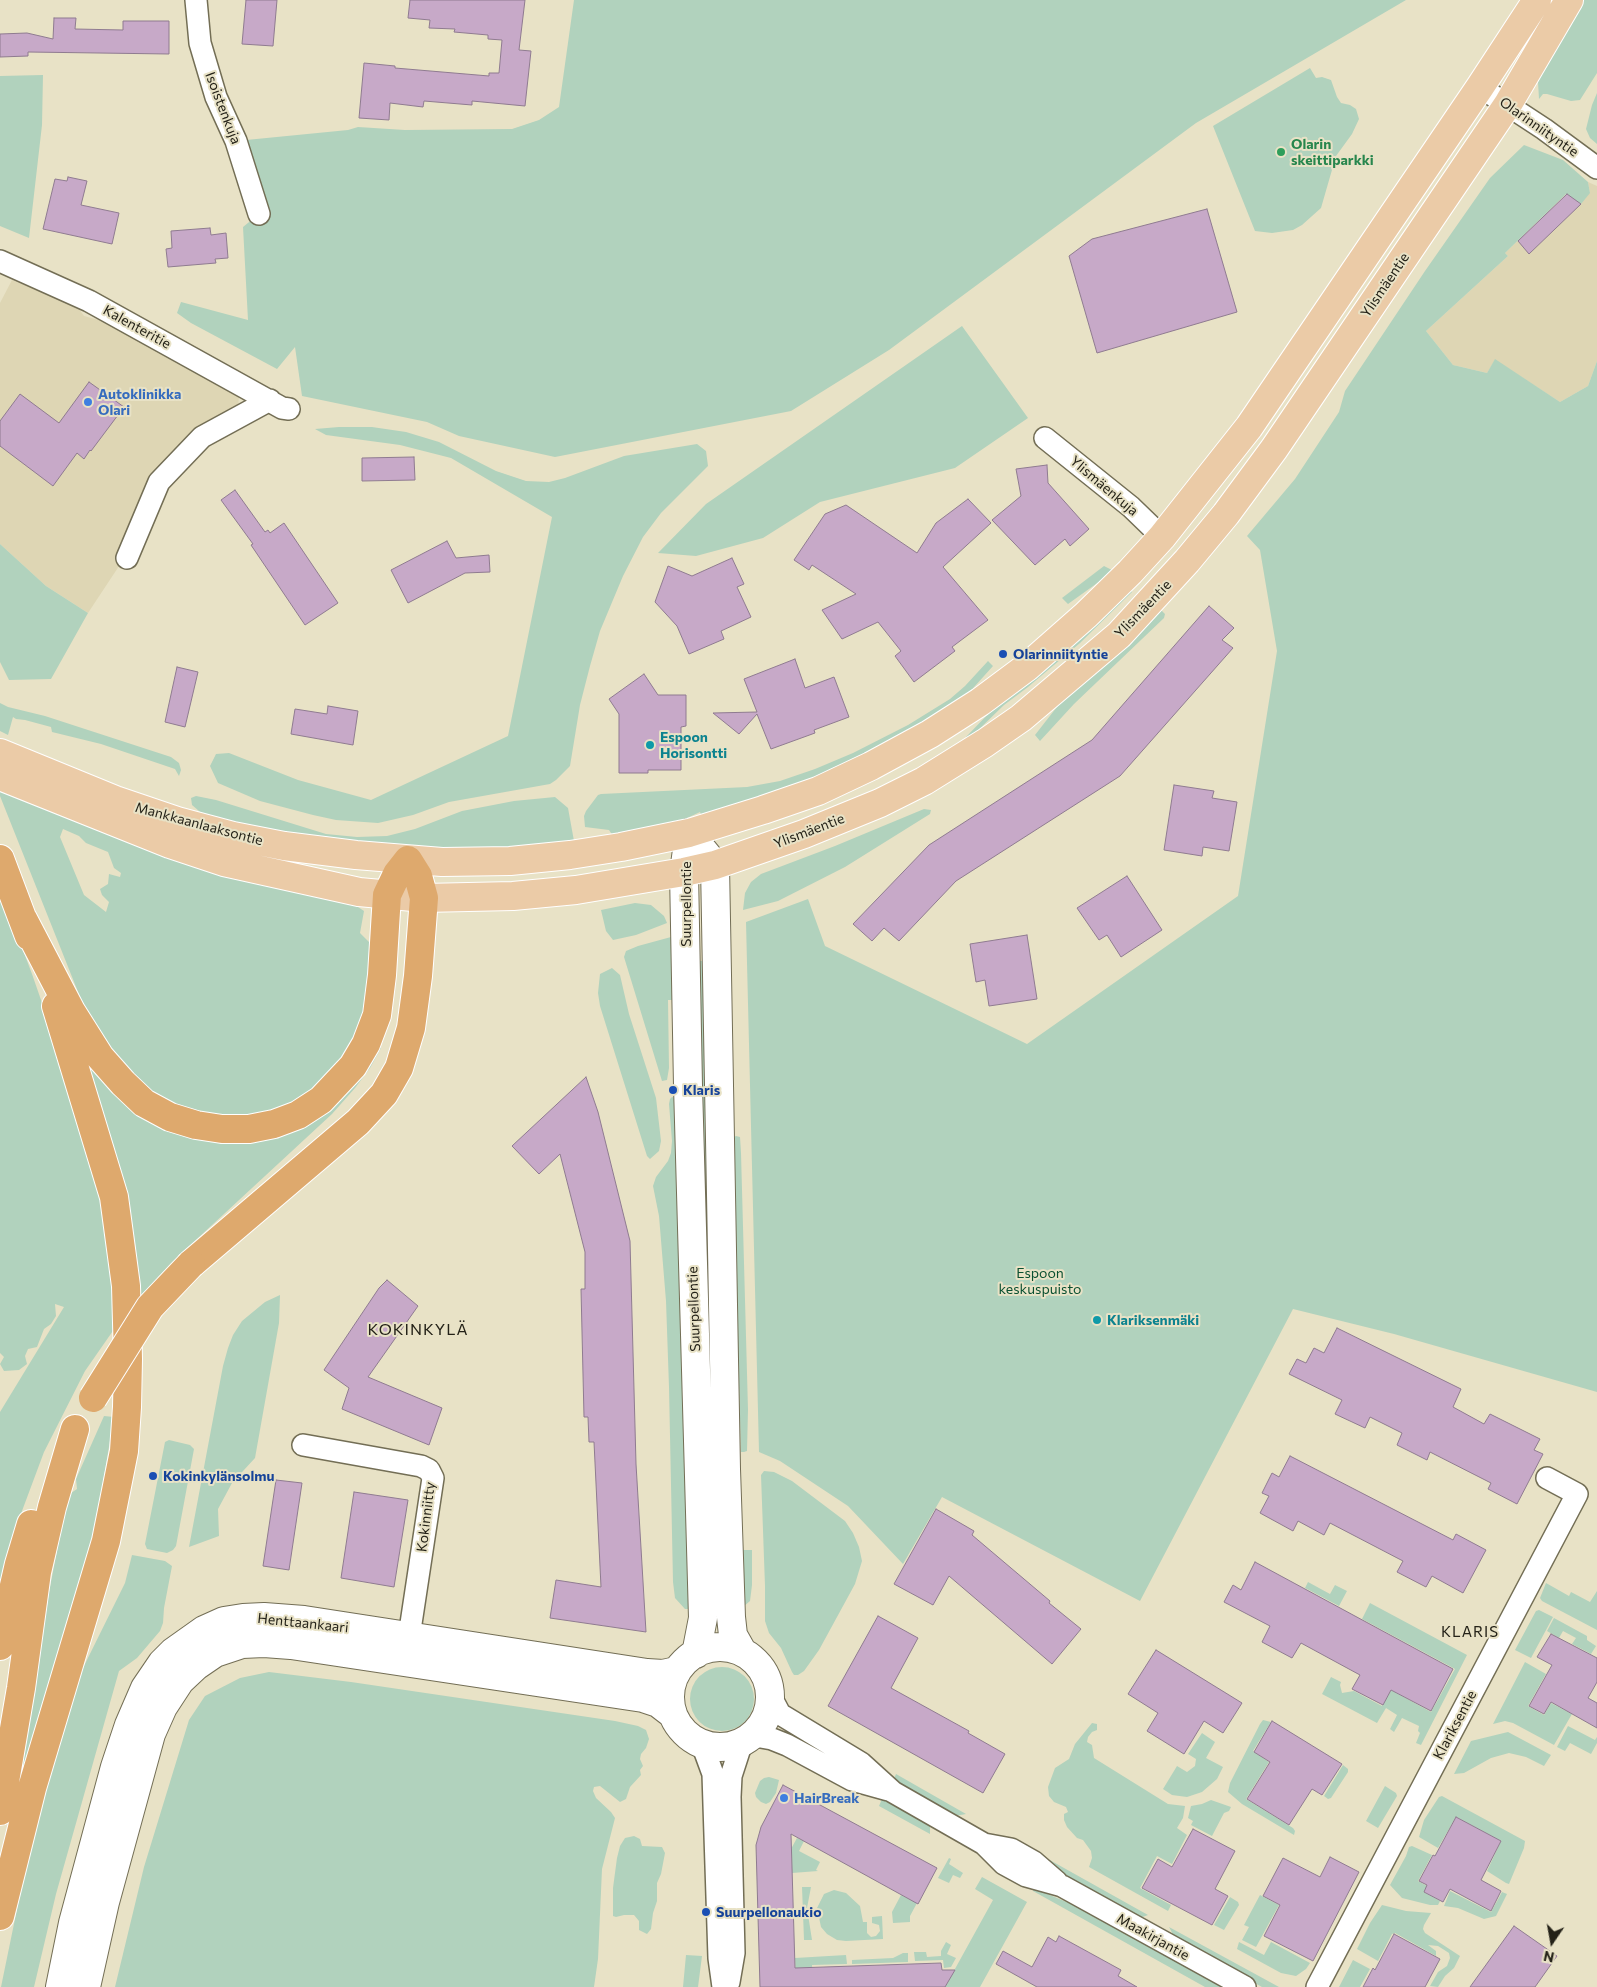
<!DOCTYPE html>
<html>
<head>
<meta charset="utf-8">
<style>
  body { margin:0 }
  #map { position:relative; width:1597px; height:1987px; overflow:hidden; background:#e8e2c6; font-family:Commissioner,sans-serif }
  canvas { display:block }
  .north { position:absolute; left:1527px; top:1917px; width:50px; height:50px; -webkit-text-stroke:4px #e8e2c6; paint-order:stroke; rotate:192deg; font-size:14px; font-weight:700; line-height:20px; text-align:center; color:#242218 }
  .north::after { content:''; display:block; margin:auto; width:18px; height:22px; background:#242218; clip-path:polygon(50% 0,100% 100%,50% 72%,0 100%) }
</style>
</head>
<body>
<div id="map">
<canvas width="1597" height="1987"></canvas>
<div class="north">N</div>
</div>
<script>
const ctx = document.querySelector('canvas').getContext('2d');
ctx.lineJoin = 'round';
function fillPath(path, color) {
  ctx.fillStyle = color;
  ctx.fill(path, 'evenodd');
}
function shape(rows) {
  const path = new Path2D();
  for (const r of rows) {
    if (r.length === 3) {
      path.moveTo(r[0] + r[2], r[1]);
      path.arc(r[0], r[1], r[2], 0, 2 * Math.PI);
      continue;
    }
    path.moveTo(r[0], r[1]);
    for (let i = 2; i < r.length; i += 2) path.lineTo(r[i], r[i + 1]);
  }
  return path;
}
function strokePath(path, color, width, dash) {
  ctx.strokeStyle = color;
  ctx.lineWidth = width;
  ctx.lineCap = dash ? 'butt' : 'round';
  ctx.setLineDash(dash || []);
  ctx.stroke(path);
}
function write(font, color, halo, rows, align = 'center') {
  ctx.font = font + ' Commissioner,sans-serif';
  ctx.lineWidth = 4;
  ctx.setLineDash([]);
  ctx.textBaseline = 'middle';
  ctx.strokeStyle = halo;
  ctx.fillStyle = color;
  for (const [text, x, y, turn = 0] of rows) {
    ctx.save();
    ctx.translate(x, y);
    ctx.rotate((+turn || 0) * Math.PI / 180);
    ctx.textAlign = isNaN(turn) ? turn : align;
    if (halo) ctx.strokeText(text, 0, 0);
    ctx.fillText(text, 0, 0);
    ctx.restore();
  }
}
fillPath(shape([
  [1588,182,1597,186,1597,361,1588,386,1560,402,1495,360,1487,373,1453,365,1426,331,1508,256,1505,253,1567,194,1590,193],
  [12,280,77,306,84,316,110,323,239,395,238,409,179,452,125,557,88,613,46,586,0,544,0,303]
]), '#ded6b4');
fillPath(shape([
  [574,0,1406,0,1196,123,889,350,791,411,555,457,459,436,427,422,302,396,295,347,277,369,191,323,177,313,181,302,248,320,243,227,259,214,236,141,348,130,358,127,405,130,512,129,539,120,559,107],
  [1583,0,1597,0,1597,73,1580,100,1571,101,1547,94,1543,94,1539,99,1538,82,1542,73,1567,21],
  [1310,68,1316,78,1322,77,1331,80,1337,97,1341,103,1350,105,1356,109,1359,119,1352,134,1336,156,1321,208,1302,225,1293,230,1272,233,1255,231,1213,126],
  [43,75,42,125,29,238,0,226,0,76],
  [1597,93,1597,144,1590,138,1586,129,1592,105],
  [1524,145,1563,160,1588,182,1590,193,1581,204,1566,194,1505,253,1508,256,1426,331,1453,365,1487,373,1495,359,1560,402,1588,386,1597,361,1597,1392,1394,1334,1293,1309,1140,1601,942,1497,903,1564,848,1506,780,1461,759,1452,746,922,808,899,825,946,1027,1044,1238,896,1277,651,1260,550,1247,536,1295,479,1339,412,1345,391,1425,271,1490,178],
  [962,326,1028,418,955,468,820,502,763,538,696,556,658,553,706,504],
  [339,427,372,427,406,432,439,442,496,471,526,481,549,482,565,478,624,456,697,444,706,451,708,466,661,513,643,537,623,576,600,631,590,666,580,705,570,766,556,780,550,784,449,802,413,815,378,823,336,820,313,815,260,801,218,783,210,766,216,754,229,753,298,780,371,800,508,736,552,517,451,458,400,445,326,435,315,429],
  [0,544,46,586,88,613,51,679,9,680,0,662],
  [1104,566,1114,571,1068,604,1062,598],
  [1130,589,1132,592,1080,643,1028,687,1004,705,968,740,966,737,991,711],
  [1160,609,1165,614,1164,618,1074,704,1040,741,1035,735,1060,703,1111,658],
  [988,661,993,666,966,696,925,723,838,769,786,789,702,817,700,812,685,819,613,836,609,830,585,827,584,816,586,811,598,795,601,794,747,787,780,781,815,769,853,753,908,725,950,699,965,686],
  [0,703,8,707,45,716,171,757,179,763,181,770,179,776,175,769,101,744,52,732,51,727,25,720,16,719,13,717,8,735,0,731],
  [0,791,64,815,163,856,253,883,352,903,364,911,360,933,371,944,369,1003,349,1054,317,1088,274,1112,225,1119,172,1105,148,1091,106,1047,86,1012,0,796],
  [63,829,79,836,86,843,108,852,114,868,121,873,120,877,109,874,108,884,100,889,102,895,109,902,106,912,84,895,60,837],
  [196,796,216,800,326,834,357,837,387,836,415,829,462,811,514,801,555,797,568,808,574,841,493,849,421,849,293,835,206,817,192,805,191,798],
  [924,809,931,810,930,814,845,867,778,901,743,910,745,893,751,882,761,874,835,846],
  [0,889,32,974,75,1098,93,1159,110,1239,117,1325,85,1371,44,1452,22,1511,0,1597,0,1412,64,1307,55,1304,56,1316,51,1324,44,1329,37,1347,28,1349,25,1356,27,1364,19,1370,4,1371,0,1364,4,1357,0,1353],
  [635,903,651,905,664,916,667,923,636,935,613,940,606,931,601,910],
  [671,937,674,940,675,1000,668,1000,669,1068,667,1080,662,1081,624,957,626,951,638,946],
  [698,961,705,961,722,1601,714,1601],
  [612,968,620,975,629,1014,656,1098,661,1141,659,1151,650,1159,647,1156,600,1006,598,993,600,974],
  [376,1047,381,1048,370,1068,355,1088,332,1114,171,1263,137,1300,89,1070,94,1068,119,1098,144,1118,171,1132,200,1140,233,1143],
  [672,1097,676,1098,691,1606,689,1609,685,1609,675,1598,673,1582,669,1387,666,1301,659,1216,653,1186,656,1177,668,1161,671,1153,672,1141,669,1104,670,1099],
  [736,1136,740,1137,741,1153,748,1410,747,1451,744,1452,741,1452,732,1150,734,1137],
  [280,1295,279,1323,255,1458,232,1483,218,1509,219,1536,189,1547,223,1366,228,1348,233,1335,242,1321,265,1302],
  [104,1416,114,1417,95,1530,18,1797,49,1592,65,1510,71,1493,77,1489,76,1479],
  [169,1440,190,1445,194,1449,176,1546,173,1550,167,1553,147,1549,145,1544,165,1442],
  [764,1471,774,1472,792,1481,845,1521,853,1533,859,1547,862,1561,855,1584,819,1650,804,1671,798,1675,794,1675,792,1672,781,1648,769,1633,765,1621,765,1586,761,1475],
  [743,1550,752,1550,752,1585,750,1601,743,1607,741,1587],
  [132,1555,165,1561,172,1566,164,1608,163,1623,160,1631,137,1658,119,1671,56,1894,34,1987,1,1987,23,1880,46,1787,70,1704,83,1668,125,1583],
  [1308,1582,1330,1594,1335,1585,1347,1591,1339,1606,1305,1588],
  [1546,1583,1569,1596,1571,1592,1590,1602,1597,1591,1597,1630,1542,1601,1540,1598],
  [1370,1603,1467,1655,1421,1745,1416,1743,1420,1733,1418,1731,1419,1726,1402,1718,1394,1732,1390,1729,1397,1715,1386,1708,1377,1723,1322,1694,1331,1677,1341,1682,1340,1685,1342,1693,1354,1691,1382,1706,1391,1690,1431,1712,1455,1669,1362,1619],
  [1539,1610,1553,1617,1531,1658,1515,1650,1536,1611],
  [1554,1618,1587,1636,1587,1640,1596,1646,1591,1654,1572,1644,1576,1638,1563,1631,1559,1638,1547,1631],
  [1525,1662,1546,1674,1528,1706,1544,1715,1551,1703,1572,1714,1554,1745,1513,1723,1505,1721,1493,1724],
  [722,1699,32],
  [269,1672,351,1682,615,1721,638,1726,646,1730,649,1739,646,1748,641,1754,640,1759,643,1766,640,1770,641,1775,630,1787,626,1799,620,1802,600,1786,594,1787,593,1791,596,1798,611,1812,615,1818,602,1869,598,1959,594,1987,115,1987,144,1867,189,1720,205,1696,240,1678],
  [1263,1720,1271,1722,1253,1751,1269,1762,1246,1799,1293,1828,1295,1831,1294,1835,1242,1804,1228,1792,1230,1783,1260,1724],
  [1092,1723,1097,1724,1097,1730,1092,1732,1088,1737,1087,1742,1092,1745,1094,1758,1168,1804,1185,1806,1183,1818,1177,1828,1187,1835,1172,1864,1157,1856,1140,1888,1171,1905,1168,1911,1089,1867,1092,1858,1091,1851,1083,1840,1077,1838,1067,1827,1064,1820,1064,1814,1068,1812,1066,1807,1054,1802,1049,1796,1048,1787,1055,1768,1069,1759,1075,1744],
  [1568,1726,1595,1740,1597,1737,1597,1743,1591,1754,1570,1743,1565,1751,1557,1747],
  [1508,1732,1551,1755,1544,1766,1526,1757,1509,1753,1491,1758,1464,1773,1454,1774,1471,1741],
  [1202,1733,1215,1742,1206,1758,1223,1767,1217,1779,1202,1792,1187,1797,1172,1795,1163,1789,1177,1766,1187,1772,1195,1766,1196,1759,1188,1754],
  [1343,1765,1348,1769,1348,1772,1331,1798,1328,1799,1324,1796],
  [896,1774,966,1814,955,1816,893,1781],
  [769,1777,779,1780,776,1793,770,1802,766,1804,761,1802,756,1797,755,1793,760,1781,764,1778],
  [1385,1786,1396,1793,1397,1796,1378,1828,1366,1821],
  [1442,1796,1525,1841,1524,1848,1509,1884,1506,1883,1487,1871,1501,1841,1456,1817,1438,1848,1419,1837,1424,1820,1439,1797],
  [882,1799,930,1825,930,1834,879,1806],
  [1211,1800,1231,1807,1229,1811,1224,1813,1212,1836,1191,1825,1193,1821,1188,1818,1191,1806,1202,1804],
  [634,1836,640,1839,642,1846,662,1847,665,1853,661,1874,657,1883,657,1901,653,1913,651,1929,647,1934,639,1930,639,1921,634,1915,624,1915,616,1917,613,1916,613,1888,617,1858,620,1846,625,1838],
  [797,1838,804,1841,799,1851,820,1862,816,1870,818,1871,792,1873,791,1849],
  [1412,1846,1432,1855,1418,1881,1427,1886,1424,1892,1440,1901,1438,1905,1430,1905,1402,1898,1390,1885,1406,1856,1409,1847],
  [949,1858,951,1859,949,1864,963,1873,960,1878,953,1875,949,1883,938,1878],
  [1048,1859,1064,1868,1148,1915,1137,1919,1078,1886,1047,1862],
  [982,1877,1027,1902,980,1987,945,1987,993,1900,975,1889],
  [802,1887,811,1887,807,1908,812,1940,804,1940],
  [1033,1888,1069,1903,1222,1987,1205,1987,1033,1891],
  [834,1890,846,1893,860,1906,863,1922,867,1922,867,1933,871,1937,876,1936,880,1931,879,1925,872,1923,872,1917,882,1916,883,1939,846,1941,837,1940,827,1934,821,1927,817,1908,824,1894],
  [1450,1891,1491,1912,1502,1892,1507,1894,1496,1916,1484,1919,1458,1908,1444,1906],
  [901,1895,917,1903,910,1916,910,1922,893,1923,892,1912],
  [1260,1895,1279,1905,1256,1947,1242,1940,1249,1927,1244,1925],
  [1230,1897,1238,1902,1239,1905,1224,1930,1214,1925],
  [1382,1905,1406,1911,1431,1913,1424,1925,1423,1929,1425,1933,1460,1956,1454,1968,1445,1976,1438,1987,1430,1986,1438,1972,1447,1966,1450,1958,1449,1953,1438,1946,1428,1945,1436,1951,1436,1956,1395,1933,1392,1934,1378,1961,1357,1949,1370,1923],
  [1169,1927,1279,1987,1262,1987,1176,1940],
  [946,1942,951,1945,947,1954,956,1958,951,1967,944,1968,943,1960,915,1961,914,1952,926,1952,927,1957,941,1956,941,1951],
  [1239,1942,1264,1955,1271,1942,1310,1963,1306,1969,1296,1976,1281,1973,1237,1949],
  [903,1953,908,1953,908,1962,852,1964,852,1960,893,1958],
  [686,1955,702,1956,698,1987,683,1987],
  [846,1955,847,1964,812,1965,813,1982,796,1983,795,1958],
  [1353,1960,1370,1969,1360,1987,1339,1987]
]), '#b1d2bd');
const building = shape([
  [246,0,277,0,273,46,242,44,246,0],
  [410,0,525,0,519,50,531,51,525,106,472,101,472,105,424,101,423,107,390,103,389,120,359,118,364,63,395,66,395,68,489,76,489,73,499,73,502,40,488,39,488,35,454,32,455,29,429,28,430,20,408,18,410,0],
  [54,18,76,18,75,29,123,30,123,21,169,21,169,54,28,52,28,56,0,57,0,34,27,33,53,39,54,18],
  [68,177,87,181,81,205,119,213,112,244,43,229,55,179,67,181,68,177],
  [1567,194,1581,204,1529,254,1518,241,1567,194],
  [1207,209,1237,312,1097,353,1069,256,1092,239,1207,209],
  [210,228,211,235,226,233,228,258,215,259,216,263,168,267,166,249,172,248,171,231,210,228],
  [89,382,124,407,91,451,90,450,84,459,77,453,53,486,0,446,0,421,20,394,59,423,89,382],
  [414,457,415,480,362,481,362,458,414,457],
  [1047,465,1048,483,1089,529,1070,546,1065,539,1035,565,992,520,1021,496,1016,469,1047,465],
  [235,490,265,532,268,530,270,533,284,523,338,603,305,625,251,545,253,544,221,500,235,490],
  [968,499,991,523,943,567,988,620,952,647,955,651,914,682,895,656,901,651,878,622,842,639,822,610,856,594,812,565,809,570,794,560,825,514,846,505,917,553,936,523,968,499],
  [447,541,456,558,489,555,490,572,465,573,408,603,391,570,447,541],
  [732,558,744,584,737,587,751,617,721,631,724,639,689,654,677,626,655,602,668,566,692,576,732,558],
  [1209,606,1234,628,1222,640,1233,648,1120,776,956,881,899,941,884,928,872,941,853,924,929,845,1092,740,1209,606],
  [795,659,805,688,834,677,849,717,814,730,815,733,771,749,757,714,739,734,713,713,757,712,744,679,795,659],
  [177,667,198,672,185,727,165,722,177,667],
  [644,674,658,695,686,695,686,726,681,727,681,770,648,770,648,773,619,773,619,714,609,699,644,674],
  [328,706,358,711,353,745,291,734,295,709,327,714,328,706],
  [1174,785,1214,791,1212,798,1237,802,1229,851,1203,847,1202,856,1164,850,1174,785],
  [1127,876,1162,930,1121,957,1107,935,1099,940,1077,908,1127,876],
  [1027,935,1037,999,989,1006,985,980,976,982,970,944,1027,935],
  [586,1077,598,1112,630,1241,636,1464,646,1632,550,1618,556,1580,601,1587,594,1442,589,1442,588,1417,584,1417,581,1289,585,1289,585,1252,560,1154,539,1174,512,1146,586,1077],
  [387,1280,418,1306,368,1377,442,1408,429,1445,342,1409,349,1388,324,1370,379,1288,387,1280],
  [1337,1328,1461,1389,1453,1407,1484,1424,1490,1414,1540,1439,1534,1450,1543,1454,1517,1504,1488,1489,1491,1483,1430,1452,1427,1460,1397,1445,1402,1433,1370,1417,1365,1428,1335,1414,1342,1400,1289,1374,1297,1359,1306,1363,1314,1348,1324,1353,1337,1328],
  [1290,1456,1453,1540,1456,1534,1486,1550,1463,1593,1432,1576,1426,1587,1397,1572,1403,1561,1330,1523,1324,1535,1298,1521,1293,1531,1260,1513,1269,1496,1262,1493,1272,1473,1279,1477,1290,1456],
  [276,1480,302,1483,289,1570,263,1566,276,1480],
  [354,1492,408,1500,394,1587,341,1578,354,1492],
  [936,1509,974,1531,972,1535,1050,1601,1049,1603,1081,1629,1052,1664,949,1576,933,1605,894,1584,936,1509],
  [1255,1562,1453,1669,1431,1711,1391,1690,1383,1705,1352,1689,1360,1675,1301,1643,1292,1658,1262,1642,1270,1626,1224,1602,1233,1585,1241,1590,1255,1562],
  [878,1616,918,1638,891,1688,969,1731,968,1733,1005,1754,983,1793,828,1706,878,1616],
  [1551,1634,1597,1658,1597,1682,1588,1698,1597,1703,1597,1728,1551,1702,1544,1714,1529,1706,1552,1665,1537,1657,1551,1634],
  [1156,1650,1242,1703,1223,1733,1204,1721,1184,1754,1147,1731,1158,1713,1128,1694,1156,1650],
  [1272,1721,1342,1764,1322,1795,1312,1789,1289,1825,1247,1799,1270,1762,1254,1752,1272,1721],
  [783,1785,937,1868,918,1904,791,1834,795,1968,941,1963,942,1970,955,1970,945,1987,760,1987,756,1845,761,1827,783,1785],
  [1456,1817,1501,1841,1481,1880,1501,1891,1491,1911,1450,1889,1443,1902,1424,1892,1427,1885,1419,1881,1433,1855,1435,1856,1456,1817],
  [1193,1829,1235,1851,1215,1889,1228,1896,1212,1925,1142,1888,1158,1859,1172,1867,1193,1829],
  [1330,1857,1359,1872,1313,1961,1264,1936,1280,1905,1263,1896,1283,1858,1320,1877,1330,1857],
  [1514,1926,1557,1956,1535,1987,1470,1987,1514,1926],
  [1394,1934,1440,1959,1425,1987,1363,1987,1373,1968,1375,1970,1394,1934],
  [1059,1936,1121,1970,1118,1976,1137,1987,1037,1987,996,1964,1003,1951,1032,1967,1048,1937,1056,1942,1059,1936]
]);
fillPath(building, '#c7a9c8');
strokePath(building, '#8f7b90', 1);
const street = shape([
  [196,0,200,43,216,97,236,141,259,214],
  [1480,87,1544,129,1597,168],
  [0,261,89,301,282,408,289,409],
  [1045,438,1131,507,1162,537],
  [127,558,159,482,202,437,270,400],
  [303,1445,421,1466,429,1470,433,1478,407,1650],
  [771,1697,780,1714,861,1763,893,1792,984,1844,1004,1864,1026,1876,1062,1886,1245,1987],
  [755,1736,772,1739,787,1745,852,1780,888,1790],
  [702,1744,713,1774,719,1958,723,1987],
  [984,1844,1011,1849,1034,1862,1057,1882],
  [729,1982,734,1953,730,1797,731,1776,741,1745],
  [1317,1987,1577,1494,1547,1478]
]);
const secondary = shape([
  [689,833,715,865,726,1469,731,1617,733,1635,742,1651],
  [687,850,684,872,688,1086,703,1618,696,1654],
  [720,1697,50],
  [60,1987,73,1923,115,1767,129,1725,145,1688,162,1663,173,1652,204,1630,224,1621,243,1618,264,1617,304,1620,647,1673,663,1674,676,1671],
  [86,1987,105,1902,151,1734,163,1707,180,1681,196,1666,215,1653,242,1644,264,1643,291,1645,643,1698,658,1703,671,1713]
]);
const primary = shape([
  [0,753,115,800,177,821,233,836,284,846,356,855,442,862,510,861,570,855,621,847,689,833,763,810,818,791,871,766,930,734,980,702,1027,667,1086,615,1130,572,1162,537,1249,427,1480,87,1537,0],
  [0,776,170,844,224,862,359,892,424,898,513,896,576,890,684,872,715,865,804,834,880,803,924,781,985,743,1021,718,1119,635,1187,561,1226,514,1274,449,1508,104,1569,0]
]);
const highway = shape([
  [0,859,29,936],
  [23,919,71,1011,100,1057,123,1083,144,1103,170,1117,196,1125,222,1129,249,1129,274,1124,298,1115,321,1100,353,1066,366,1044,377,1015,382,975,387,895,397,874,408,860,418,876,424,898,418,976,411,1028,399,1068,384,1094,358,1122,191,1264],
  [0,1646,19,1564,31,1524],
  [0,1811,21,1688,37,1572,52,1507,75,1429],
  [0,1916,32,1788,106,1541,124,1451,127,1407,128,1359,126,1286,114,1197,56,1006]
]);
strokePath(street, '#736e55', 24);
strokePath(secondary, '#736e55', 30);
strokePath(primary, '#fff', 30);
strokePath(highway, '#fff', 30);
strokePath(street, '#fff', 21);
strokePath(secondary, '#fff', 28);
strokePath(primary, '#ebcba7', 28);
strokePath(highway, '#dea96d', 28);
const highwayBridge = shape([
  [93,1398,150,1307,191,1264]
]);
strokePath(highwayBridge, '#fff', 30, []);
strokePath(highwayBridge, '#dea96d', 28);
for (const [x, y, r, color] of [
  [1281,152,5,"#2e9e5b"],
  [88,402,5,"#3f7fe0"],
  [1003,654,5,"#1a4fb4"],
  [650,745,5,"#0f9aa8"],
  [673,1090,5,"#1a4fb4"],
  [1097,1320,5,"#0f9aa8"],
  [153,1476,5,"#1a4fb4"],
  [784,1798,5,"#3f7fe0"],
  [706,1912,5,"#1a4fb4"]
]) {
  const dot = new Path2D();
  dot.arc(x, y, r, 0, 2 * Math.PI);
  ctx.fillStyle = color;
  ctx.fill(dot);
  strokePath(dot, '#e8e2c6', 2);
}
write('14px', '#242218', '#e8e2c6', [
  ["Isoistenkuja",223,108,69],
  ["Olarinniityntie",1539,127,35],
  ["Ylismäentie",1385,285,-56],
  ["Kalenteritie",137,327,29],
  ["Ylismäenkuja",1104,486,40],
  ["Ylismäentie",1143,609,-46],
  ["Mankkaanlaaksontie",199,824,15],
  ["Ylismäentie",809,831,-21],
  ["Suurpellontie",686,904,-90],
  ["Suurpellontie",694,1309,-92],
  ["Kokinniitty",426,1517,-83],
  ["Henttaankaari",303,1623,6],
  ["Klariksentie",1455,1725,-62],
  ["Maakirjantie",1153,1937,29]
]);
write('bold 14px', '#27864d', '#e8e2c6', [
  ["Olarin",1291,144],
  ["skeittiparkki",1291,160]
], 'left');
write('bold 14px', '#366cbe', '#e8e2c6', [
  ["Autoklinikka",98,394],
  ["Olari",98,410],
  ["HairBreak",794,1798]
], 'left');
write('bold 14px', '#164399', '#e8e2c6', [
  ["Olarinniityntie",1013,654],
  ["Klaris",683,1090],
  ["Kokinkylänsolmu",163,1476],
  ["Suurpellonaukio",716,1912]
], 'left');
write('bold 14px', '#0d838f', '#e8e2c6', [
  ["Espoon",660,737],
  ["Horisontti",660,753],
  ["Klariksenmäki",1107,1320]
], 'left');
write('14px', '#0a5031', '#e8e2c6', [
  ["Espoon",1040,1273],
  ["keskuspuisto",1040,1289]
]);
ctx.letterSpacing = '1px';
write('15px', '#242218', '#e8e2c6', [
  ["KLARIS",1470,1632]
]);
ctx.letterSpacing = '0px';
ctx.letterSpacing = '1px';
write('16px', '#242218', '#e8e2c6', [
  ["KOKINKYLÄ",418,1330]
]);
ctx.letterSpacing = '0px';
</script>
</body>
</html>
